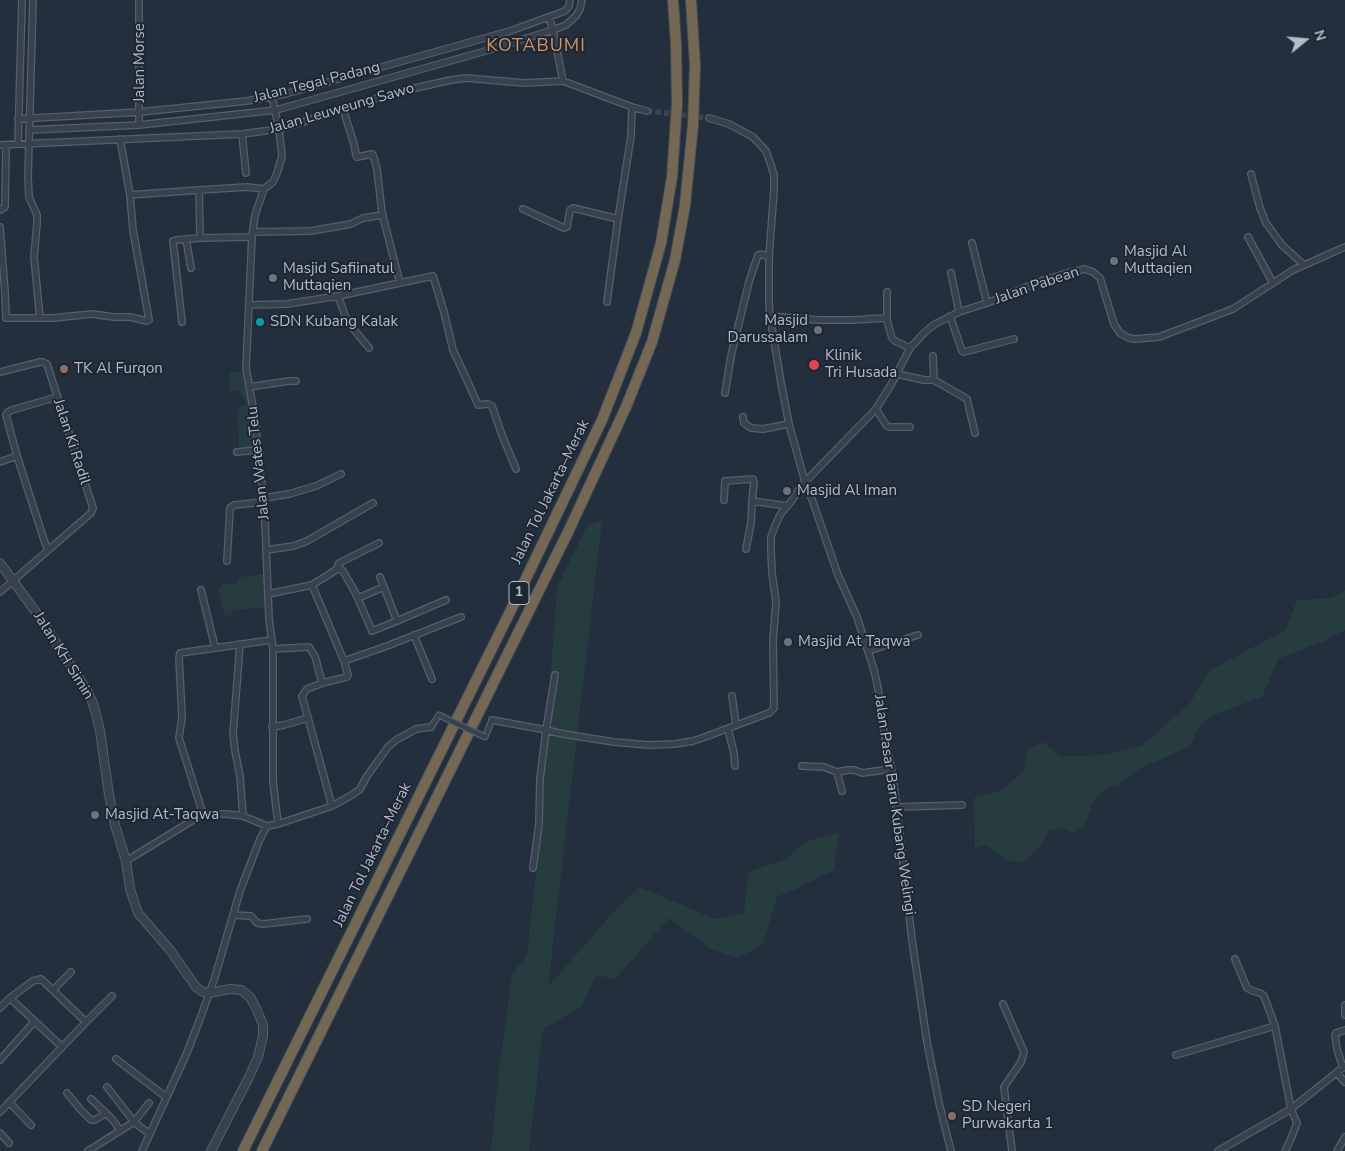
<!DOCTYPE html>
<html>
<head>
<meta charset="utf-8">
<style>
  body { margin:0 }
  #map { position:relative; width:1345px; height:1151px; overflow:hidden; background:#242f3e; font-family:"Nunito Sans",sans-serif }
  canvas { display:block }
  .north { position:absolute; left:1280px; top:15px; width:50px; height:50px; -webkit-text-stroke:4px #1d2633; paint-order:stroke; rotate:73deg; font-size:14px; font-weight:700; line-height:20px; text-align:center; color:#b4bcc9 }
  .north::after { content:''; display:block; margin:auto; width:18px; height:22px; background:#b4bcc9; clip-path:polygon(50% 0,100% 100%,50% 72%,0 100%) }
</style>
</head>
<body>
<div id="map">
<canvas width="1345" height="1151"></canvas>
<div class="north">N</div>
</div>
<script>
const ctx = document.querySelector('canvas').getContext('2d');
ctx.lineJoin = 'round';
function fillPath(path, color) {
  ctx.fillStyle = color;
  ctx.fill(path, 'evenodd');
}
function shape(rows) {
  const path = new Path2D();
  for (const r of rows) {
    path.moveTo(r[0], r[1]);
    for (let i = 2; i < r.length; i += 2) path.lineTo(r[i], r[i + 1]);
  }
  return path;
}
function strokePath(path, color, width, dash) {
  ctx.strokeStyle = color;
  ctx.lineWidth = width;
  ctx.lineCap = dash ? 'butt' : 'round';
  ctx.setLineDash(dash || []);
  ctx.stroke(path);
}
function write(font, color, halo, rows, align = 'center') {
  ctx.font = font + ' "Nunito Sans",sans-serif';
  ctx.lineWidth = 4;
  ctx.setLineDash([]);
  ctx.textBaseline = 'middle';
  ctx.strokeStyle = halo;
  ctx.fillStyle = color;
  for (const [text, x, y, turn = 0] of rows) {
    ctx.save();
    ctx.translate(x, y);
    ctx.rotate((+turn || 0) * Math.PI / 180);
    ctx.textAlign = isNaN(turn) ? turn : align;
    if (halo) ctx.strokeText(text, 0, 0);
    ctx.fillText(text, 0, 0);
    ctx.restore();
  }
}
fillPath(shape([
  [230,372,243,372,248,387,253,423,255,448,239,448,238,416,239,407,245,406,245,401,239,390,229,391],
  [602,520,548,987,616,909,640,887,715,919,744,913,748,872,786,859,804,842,839,832,834,870,796,889,777,897,763,944,738,958,712,950,669,918,615,979,596,975,581,1007,543,1029,529,1151,491,1151,500,1062,512,975,527,954,538,853,557,587,587,526],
  [264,574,266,607,233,610,231,615,225,616,218,589,225,584,235,585,240,577],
  [1345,590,1345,630,1327,640,1278,659,1262,697,1211,716,1201,724,1189,747,1140,768,1119,785,1106,789,1095,798,1085,824,1073,833,1060,828,1048,831,1042,844,1023,862,1008,861,985,845,975,848,974,798,1001,791,1025,769,1027,750,1044,742,1060,756,1104,755,1142,746,1190,703,1210,670,1286,630,1297,600,1332,598]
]), '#263c3f');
strokePath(shape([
  [647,111,709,118]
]), '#3a4453', 5.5, [5.5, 3]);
const pedestrian = shape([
  [431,727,439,715],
  [485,737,492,720]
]);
const minor = shape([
  [33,0,28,177,29,197,37,215,37,223,34,257,40,318],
  [549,17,553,30,563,81],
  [272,97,279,129,282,156,277,173,273,182,264,189,255,215,252,237,246,368,256,424,257,450,264,498,269,619,273,649,273,781,278,824],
  [343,109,354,144,356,155,357,157,372,154,373,155,377,169,382,213,400,283],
  [709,118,729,124,753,137,766,151,771,165,774,175,774,190,769,257,769,303,770,316,781,383,789,424,805,482,813,502,838,575,857,617,874,670,878,688,884,732,893,777,912,940,927,1042,939,1103,951,1151],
  [18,119,140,112,247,101,285,94,510,31,565,11,569,6,570,0],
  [139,125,139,0],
  [29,130,139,125,276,110,482,52,553,30,566,25,576,16,580,9,582,0],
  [242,134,246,173],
  [120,139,130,195,199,190],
  [18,144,22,0],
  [0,145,242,134,279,129,303,122,360,103,398,92,451,80,466,78,524,83,563,81,632,107,647,111],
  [1251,174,1260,208,1266,223,1282,245,1304,265],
  [523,209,564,228,567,227,570,210,573,208,618,219],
  [0,210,5,207,6,145],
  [0,227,5,292,6,318,53,318,92,314,114,317,130,317,147,321,149,320,133,230,130,195],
  [253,232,311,231,351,224,363,218,383,215],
  [1248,237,1273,283],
  [200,238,252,237],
  [186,239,191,268],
  [972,243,987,303],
  [951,273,959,312],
  [338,296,346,318,351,326,369,348],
  [607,302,618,219,631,136,632,107],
  [249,305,287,304,338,296,433,276,444,312,453,350,466,378,478,405,488,404,492,406,502,435,516,469],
  [770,316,819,320,853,320,884,318,887,320,892,338,895,341,910,348],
  [950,316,962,351,964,352,1014,339],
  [887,320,887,292],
  [182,322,173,241,176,240,200,238,199,190,247,187,264,189],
  [0,372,40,362,43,362,47,364,93,508,91,513,0,592],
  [897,374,924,380,934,380,933,356],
  [934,380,967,399,975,433],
  [249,387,289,381,296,381],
  [725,393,731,356,749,282,758,255,761,254,769,257],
  [876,409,886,425,889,427,910,427],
  [743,417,744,423,751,428,763,429,789,424],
  [237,452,257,450],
  [0,462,17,456],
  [264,498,289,494,316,486,341,474],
  [724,500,725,481,753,479,754,482,752,501,787,506],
  [746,549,751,523,752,501],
  [48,550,44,540,17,456,6,415,8,412,12,410,57,397],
  [266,550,294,546,307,541,373,503],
  [227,561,230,508,234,505,264,502],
  [337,568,339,563,379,543],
  [312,585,344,661,348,675,347,677,322,683,307,689,302,696,332,806],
  [201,590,215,647],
  [268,594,312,585,339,568,343,571,355,592,372,631,397,621,380,577],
  [358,598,384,587],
  [397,621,446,600],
  [414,635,432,679],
  [240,644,233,734,235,751,240,776,243,816],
  [273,649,309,647,315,656,322,683],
  [868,651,918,635],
  [344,661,387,646,461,617],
  [555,675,546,730,563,734,614,742,648,745,675,744,693,741,705,737,769,713,774,708,773,641,776,602,772,573,771,550,771,537,775,526,780,515,793,499,801,486,876,409,892,383,910,348,925,332,935,324,959,312,987,303,1044,280,1064,274,1085,269,1093,272,1100,278,1114,324,1120,333,1129,338,1135,339,1159,337,1233,309,1293,270,1345,247],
  [732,696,736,725],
  [492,720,546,730,540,779,539,824,533,868],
  [272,727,284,725,308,718],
  [728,729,734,753,735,766],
  [802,766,824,767,837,772],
  [842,791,837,772,848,770,854,770,862,773,891,769],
  [896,807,962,805],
  [203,814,179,738,182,717,179,658,180,653,271,640],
  [126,861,203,814,226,814,243,816,267,826,278,824,332,806,352,795,360,789,367,776,388,747,396,740,416,729,431,727],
  [233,915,251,916,257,923,263,924,307,919],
  [1235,959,1247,988,1253,991,1260,993,1264,996,1275,1026,1291,1109,1297,1123,1290,1141,1285,1151],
  [53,990,71,972],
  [10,998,62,1047],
  [1003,1004,1024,1052,1021,1062,1004,1087,1012,1151],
  [1345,1005,1345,1015],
  [0,1008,10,998,33,981,41,979,86,1022],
  [1176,1055,1275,1026],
  [116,1059,166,1097],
  [0,1060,34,1022],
  [1343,1068,1337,1049,1335,1035,1336,1033,1345,1030],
  [1337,1073,1345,1082],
  [107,1087,135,1123,150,1134],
  [67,1093,80,1109,91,1120,95,1120,106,1113],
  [91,1099,112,1119,120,1130],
  [9,1102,31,1125],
  [0,1112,86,1022,112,996],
  [0,1133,9,1143],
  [88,1151,134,1122,149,1103],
  [142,1151,186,1055,200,1019,215,977,240,891,260,839,267,826],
  [1218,1151,1291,1109,1345,1066],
  [1337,1151,1345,1137]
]);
const tertiary = shape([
  [0,563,38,615,86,689,92,701,96,714,100,731,109,795,115,825,126,861,130,889,138,913,170,950,196,987,203,992,209,993,230,989,241,990,250,997,257,1010,263,1025,263,1036,258,1057,249,1077,211,1151]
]);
const motorway = shape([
  [243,1151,508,616,602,420,636,333,661,243,672,177,677,104,676,44,673,0],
  [262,1151,569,530,626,407,652,342,675,260,685,205,693,125,695,65,691,0]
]);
strokePath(pedestrian, '#565f6c', 7);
strokePath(minor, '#565f6c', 8);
strokePath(tertiary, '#565f6c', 10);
strokePath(motorway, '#434c59', 12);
strokePath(pedestrian, '#38414e', 4.5);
strokePath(minor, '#38414e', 5.5);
strokePath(tertiary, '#38414e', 8);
strokePath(motorway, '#746855', 10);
const pedestrianBridge = shape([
  [439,715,485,737]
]);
strokePath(pedestrianBridge, '#565f6c', 7, []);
strokePath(pedestrianBridge, '#38414e', 4.5);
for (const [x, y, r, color] of [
  [1114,261,5,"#6b7280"],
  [273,278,5,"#6b7280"],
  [260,322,5,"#0f9aa8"],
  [818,330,5,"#6b7280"],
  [814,365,6,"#e0444e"],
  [64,369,5,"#8d6e63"],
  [787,491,5,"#6b7280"],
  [788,642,5,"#6b7280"],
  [95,815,5,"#6b7280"],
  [952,1116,5,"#8d6e63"]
]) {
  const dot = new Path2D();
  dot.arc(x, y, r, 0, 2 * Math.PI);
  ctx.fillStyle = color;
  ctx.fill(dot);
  strokePath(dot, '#1d2633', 2);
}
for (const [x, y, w] of [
  [519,593,20]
]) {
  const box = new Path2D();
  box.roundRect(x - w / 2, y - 11.5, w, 23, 4);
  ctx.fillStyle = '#1d2633';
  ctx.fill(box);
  strokePath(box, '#b4bcc9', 1);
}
write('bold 14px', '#b4bcc9', null, [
  ["1",519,593]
]);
write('15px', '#b4bcc9', '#1d2633', [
  ["Jalan Morse",140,63,-90],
  ["Jalan Tegal Padang",317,83,-14],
  ["Jalan Leuweung Sawo",342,109,-16],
  ["Jalan Pabean",1037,286,-19],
  ["Jalan Ki Radil",71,442,72],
  ["Jalan Wates Telu",259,463,-96],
  ["Jalan Tol Jakarta–Merak",551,492,-64],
  ["Jalan KH Simin",63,656,58],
  ["Jalan Pasar Baru Kubang Welingi",894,805,82],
  ["Jalan Tol Jakarta–Merak",373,855,-64]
]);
write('15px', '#b4bcc9', '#1d2633', [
  ["Masjid Al",1124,252],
  ["Muttaqien",1124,269],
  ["Masjid Safiinatul",283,269],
  ["Muttaqien",283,286],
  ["Masjid",808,321,"right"],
  ["Darussalam",808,338,"right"],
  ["SDN Kubang Kalak",270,322],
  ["Klinik",825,356],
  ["Tri Husada",825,373],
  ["TK Al Furqon",74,369],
  ["Masjid Al Iman",797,491],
  ["Masjid At Taqwa",798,642],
  ["Masjid At-Taqwa",105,815],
  ["SD Negeri",962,1107],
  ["Purwakarta 1",962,1124]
], 'left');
ctx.letterSpacing = '1px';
write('18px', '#d59563', '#1d2633', [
  ["KOTABUMI",536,47]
]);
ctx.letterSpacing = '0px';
</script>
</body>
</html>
